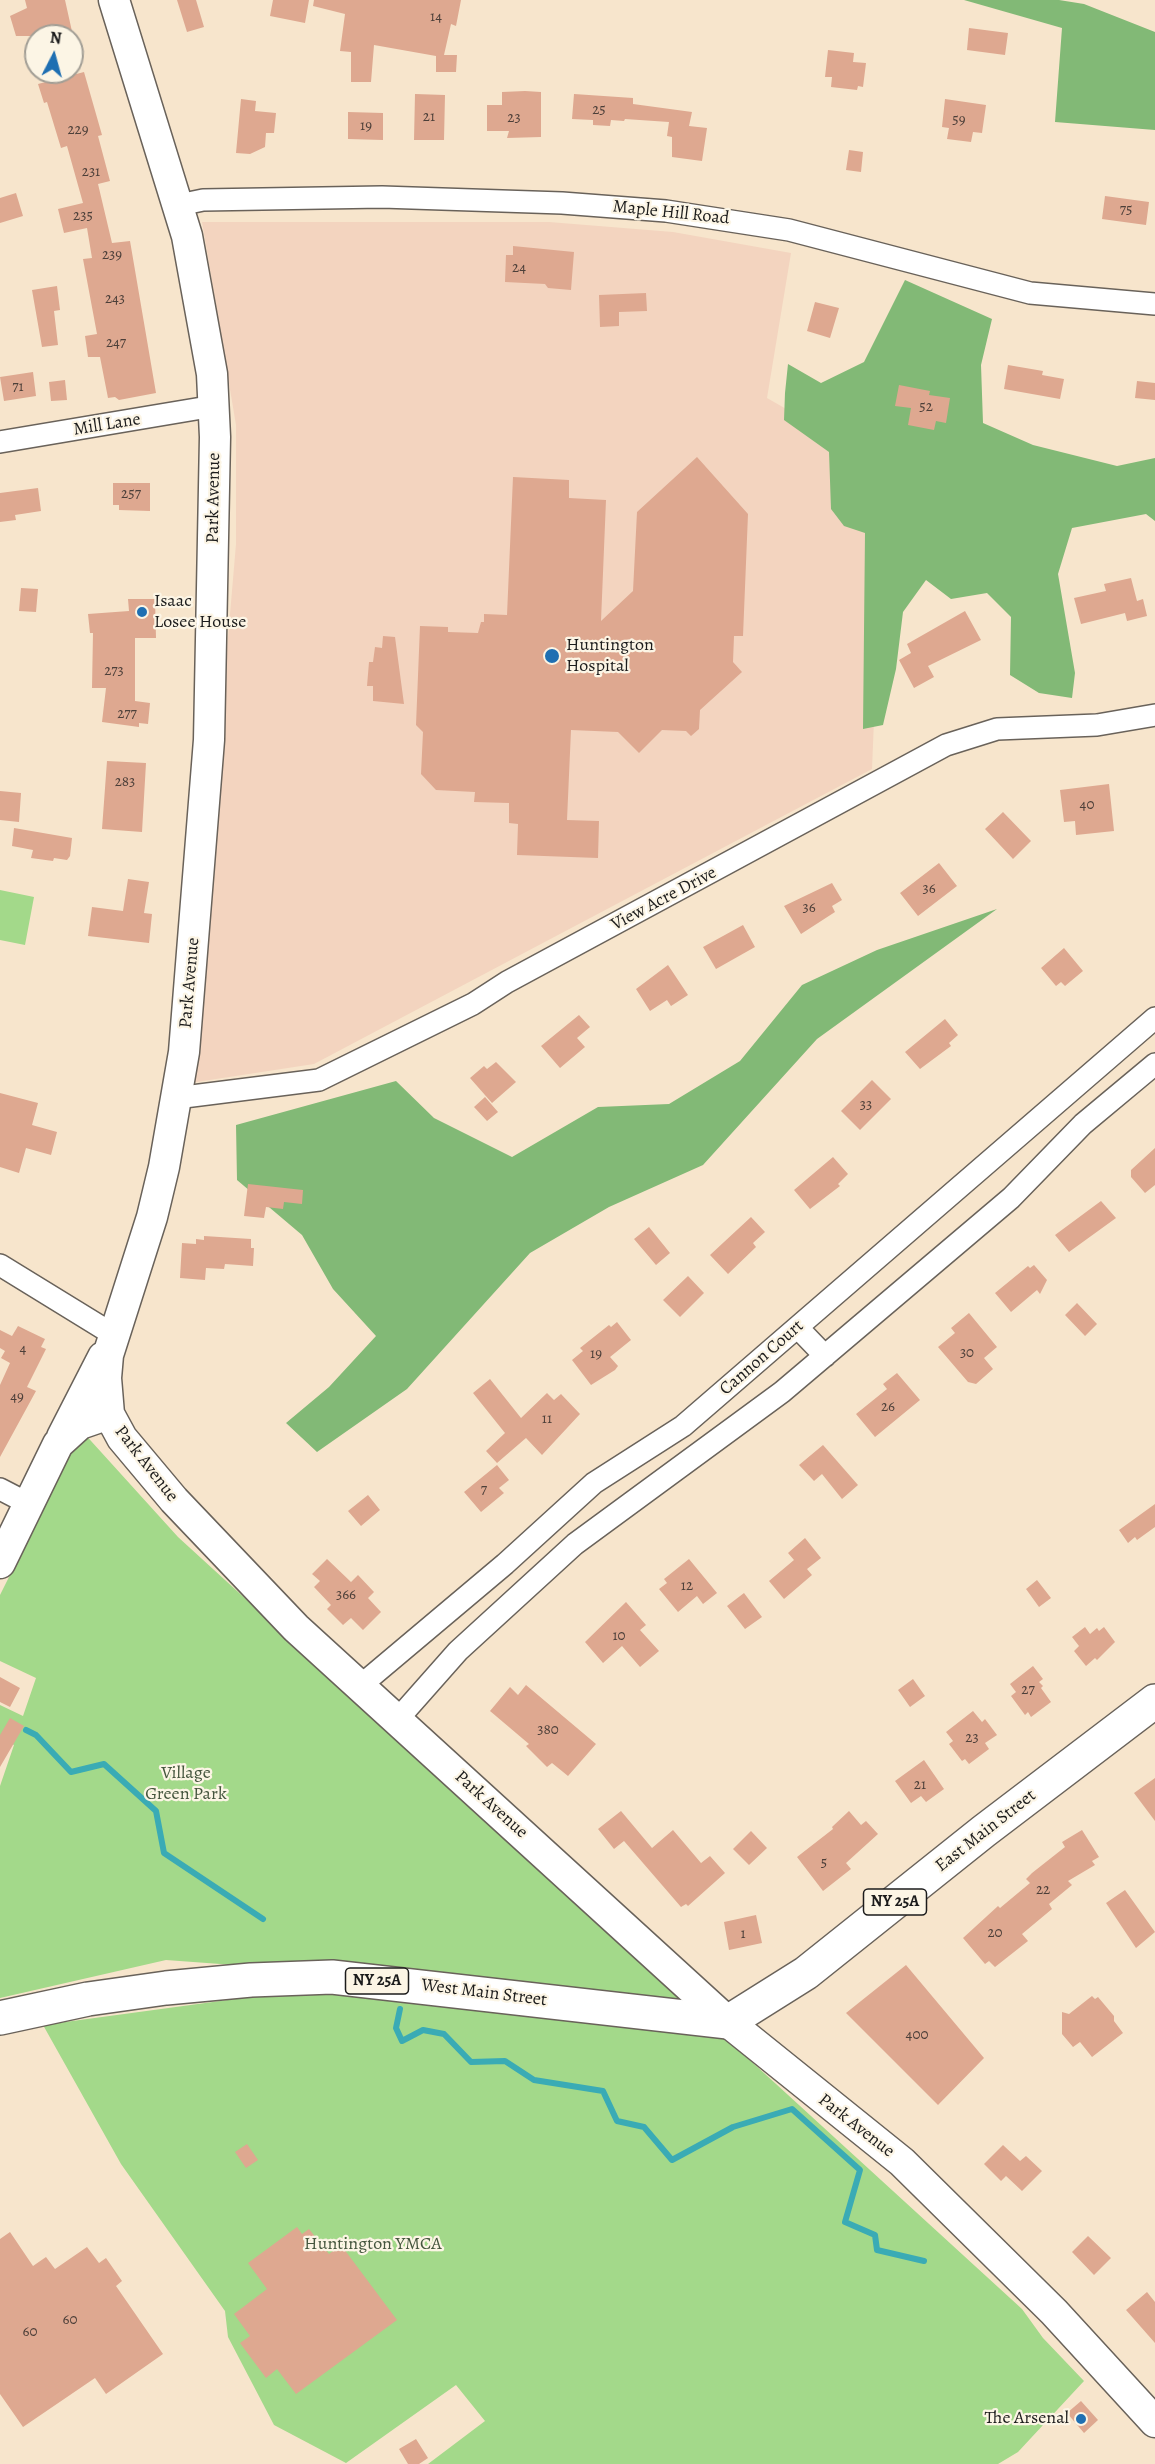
<!DOCTYPE html>
<html>
<head>
<meta charset="utf-8">
<style>
  body { margin:0 }
  #map { position:relative; width:1155px; height:2464px; overflow:hidden; background:#f7e5cc; font-family:Alegreya,serif }
  canvas { display:block }
  .north { position:absolute; left:24px; top:24px; width:60px; height:60px; box-sizing:border-box; background:#fcf5e5; border:2px solid #a29e95; border-radius:50%; rotate:6deg; font-size:16px; font-weight:700; line-height:24px; text-align:center; color:#1c1c1c }
  .north::after { content:''; display:block; margin:auto; width:21px; height:27px; background:#1f6fb2; clip-path:polygon(50% 0,100% 100%,50% 72%,0 100%) }
</style>
</head>
<body>
<div id="map">
<canvas width="1155" height="2464"></canvas>
<div class="north">N</div>
</div>
<script>
const ctx = document.querySelector('canvas').getContext('2d');
ctx.lineJoin = 'round';
function fillPath(path, color) {
  ctx.fillStyle = color;
  ctx.fill(path, 'evenodd');
}
function shape(rows) {
  const path = new Path2D();
  for (const r of rows) {
    path.moveTo(r[0], r[1]);
    for (let i = 2; i < r.length; i += 2) path.lineTo(r[i], r[i + 1]);
  }
  return path;
}
function strokePath(path, color, width, dash) {
  ctx.strokeStyle = color;
  ctx.lineWidth = width;
  ctx.lineCap = dash ? 'butt' : 'round';
  ctx.setLineDash(dash || []);
  ctx.stroke(path);
}
function write(font, color, halo, rows, align = 'center') {
  ctx.font = font + ' Alegreya,serif';
  ctx.lineWidth = 4.5;
  ctx.setLineDash([]);
  ctx.textBaseline = 'middle';
  ctx.strokeStyle = halo;
  ctx.fillStyle = color;
  for (const [text, x, y, turn = 0] of rows) {
    ctx.save();
    ctx.translate(x, y);
    ctx.rotate((+turn || 0) * Math.PI / 180);
    ctx.textAlign = isNaN(turn) ? turn : align;
    if (halo) ctx.strokeText(text, 0, 0);
    ctx.fillText(text, 0, 0);
    ctx.restore();
  }
}
fillPath(shape([
  [202,222,549,222,673,232,791,253,767,398,830,434,882,525,872,769,314,1064,190,1083,236,544,236,425]
]), '#f3d4bf');
fillPath(shape([
  [0,890,34,897,25,945,0,940],
  [82,1431,178,1537,1022,2309,1043,2338,1084,2381,1018,2452,998,2464,428,2464,485,2421,456,2385,346,2463,274,2425,228,2337,225,2311,121,2164,43,2025,257,1996,234,1965,166,1960,0,1998,0,1786,14,1745,0,1738,0,1705,23,1716,36,1678,0,1661,0,1595]
]), '#a3d98a');
fillPath(shape([
  [964,0,1059,0,1084,4,1155,32,1155,130,1055,122,1062,28],
  [905,280,992,319,981,365,983,423,1033,445,1117,466,1155,458,1155,521,1146,514,1072,528,1058,574,1075,673,1072,698,1039,693,1010,675,1011,617,987,593,951,599,926,580,903,612,896,669,883,725,863,729,865,533,844,526,831,509,829,452,784,420,785,393,788,364,821,383,864,362],
  [997,909,817,1039,703,1165,609,1207,530,1253,407,1389,317,1452,286,1423,329,1387,376,1336,333,1289,302,1235,237,1180,236,1125,396,1081,434,1118,512,1157,598,1107,669,1104,740,1061,802,985,877,950]
]), '#82b976');
strokePath(shape([
  [26,1730,36,1735,71,1772,104,1764,156,1811,164,1853,263,1919],
  [400,2009,396,2028,402,2041,423,2030,444,2034,471,2062,505,2061,534,2080,603,2091,617,2121,644,2127,672,2160,733,2127,792,2109,860,2170,845,2222,875,2235,877,2250,924,2261]
]), '#3aabb5', 6);
fillPath(shape([
  [25,0,65,0,73,36,16,36,10,16,27,8],
  [177,0,196,0,204,27,187,32],
  [273,0,309,0,305,23,270,16],
  [314,0,461,0,456,26,451,24,444,55,457,55,456,72,436,72,436,56,374,45,371,82,351,82,351,52,340,51,345,14,313,6],
  [969,28,1008,33,1005,55,967,50],
  [828,50,854,53,853,62,866,63,863,87,858,86,857,90,831,87,832,77,825,77],
  [84,72,102,135,98,136,110,181,98,184,112,243,130,241,156,393,119,400,115,397,108,398,100,357,88,357,85,336,97,334,83,259,92,258,87,228,64,233,58,209,83,203,67,146,61,148,47,102,44,103,38,84],
  [525,91,541,92,541,137,507,138,509,131,487,131,487,105,502,105,502,92],
  [415,94,445,95,444,140,414,140],
  [574,94,633,98,633,104,692,112,689,126,707,128,702,161,672,157,672,137,667,136,669,122,625,119,624,121,611,120,610,126,593,125,593,120,572,119],
  [241,99,256,101,255,111,276,113,274,133,266,133,265,147,250,154,236,153],
  [945,99,986,105,982,133,973,132,971,142,947,139,949,128,942,127],
  [348,112,383,113,383,140,348,139],
  [849,150,863,152,861,172,846,170],
  [16,193,23,216,0,223,0,198],
  [1105,196,1149,202,1146,225,1102,219],
  [513,246,574,252,571,290,548,288,545,284,505,282,506,255,513,255],
  [57,286,60,310,54,311,58,345,42,347,32,290],
  [646,293,647,311,619,312,619,326,600,327,599,295],
  [815,302,839,308,830,338,807,331],
  [1008,365,1043,371,1042,375,1064,379,1060,399,1004,389],
  [33,372,36,396,4,401,0,377],
  [65,380,67,400,51,401,49,382],
  [1137,381,1155,383,1155,400,1135,398],
  [899,385,930,391,929,395,950,398,946,423,936,421,934,430,908,425,911,408,895,406],
  [697,457,748,514,743,636,734,636,733,662,742,672,700,710,699,729,691,736,686,731,662,730,639,753,618,732,571,730,567,820,599,821,598,858,517,855,518,824,509,823,509,803,474,802,475,792,436,790,421,774,423,732,416,725,420,626,448,627,448,632,478,633,481,622,484,622,484,614,507,615,513,477,569,480,569,498,606,500,601,621,633,591,637,512],
  [113,483,150,483,150,511,119,510,119,505,113,505],
  [38,488,41,511,15,515,16,520,0,522,0,493],
  [1131,578,1137,601,1143,599,1147,616,1127,621,1125,613,1081,624,1074,598,1106,591,1104,584],
  [21,588,38,589,36,612,19,611],
  [128,599,155,599,156,638,135,638,135,701,150,703,148,724,139,723,139,727,102,722,106,688,92,688,93,633,90,633,88,614,129,611],
  [965,611,981,640,928,666,934,677,914,688,899,660,911,653,907,644],
  [383,636,395,637,404,704,373,701,373,686,367,686,369,662,373,662,375,647,382,648],
  [107,761,146,763,142,832,102,829],
  [1109,784,1114,831,1076,835,1075,821,1064,822,1060,790],
  [0,791,21,793,19,822,0,820],
  [1003,812,1031,841,1013,859,985,829],
  [14,828,72,838,70,856,67,860,54,858,53,861,31,858,33,850,12,846],
  [939,863,957,886,918,916,900,893],
  [128,879,149,882,144,913,152,914,149,943,88,936,92,907,123,911],
  [832,883,842,900,832,906,835,912,801,934,784,906],
  [743,925,755,947,716,969,703,947],
  [1064,948,1083,971,1065,986,1061,982,1056,986,1041,968],
  [668,965,688,995,671,1006,667,1000,650,1011,636,989],
  [579,1015,590,1027,577,1038,585,1047,560,1068,541,1046],
  [945,1019,958,1035,949,1043,951,1046,920,1069,905,1052],
  [496,1062,516,1082,492,1103,470,1078,484,1066,487,1069],
  [872,1080,891,1099,860,1130,841,1111],
  [0,1093,38,1103,32,1125,57,1132,51,1155,26,1148,19,1173,0,1167],
  [485,1097,498,1112,487,1121,474,1107],
  [1155,1148,1155,1185,1145,1193,1131,1177,1131,1170],
  [833,1157,848,1174,838,1184,840,1186,810,1209,794,1190],
  [248,1184,303,1190,302,1204,284,1202,283,1209,266,1207,264,1218,244,1216],
  [1101,1201,1116,1218,1069,1252,1055,1235],
  [751,1217,765,1232,753,1243,756,1247,728,1274,710,1255],
  [649,1227,670,1253,656,1265,634,1239],
  [204,1236,251,1239,251,1248,254,1248,253,1266,225,1264,224,1269,206,1268,205,1280,180,1278,182,1243,196,1244,196,1239,204,1240],
  [1034,1265,1047,1280,1040,1294,1037,1290,1011,1312,995,1293,1028,1266,1030,1268],
  [688,1276,704,1293,680,1317,663,1300],
  [1077,1303,1097,1324,1085,1336,1065,1315],
  [969,1313,997,1347,984,1358,993,1369,976,1384,968,1382,938,1347,955,1333,951,1328],
  [617,1322,631,1340,610,1357,618,1366,615,1370,591,1385,572,1360,583,1351,580,1348,609,1325,611,1327],
  [18,1326,45,1339,41,1347,46,1349,27,1387,36,1391,0,1457,0,1385,10,1363,1,1358,5,1351,0,1348,0,1330,12,1336],
  [897,1373,920,1400,875,1437,856,1414,887,1389,883,1384],
  [490,1379,521,1418,547,1393,554,1400,561,1394,580,1414,542,1455,526,1438,497,1463,486,1451,505,1433,473,1393],
  [823,1445,858,1485,842,1499,822,1474,814,1481,799,1465],
  [497,1465,509,1480,499,1488,504,1493,481,1512,464,1492],
  [368,1495,380,1510,361,1526,348,1511],
  [1155,1504,1155,1527,1137,1540,1135,1537,1128,1543,1119,1530],
  [805,1538,821,1558,807,1569,812,1575,784,1599,769,1581,794,1560,788,1553],
  [327,1559,351,1582,358,1575,374,1592,368,1598,381,1612,363,1630,351,1618,343,1625,327,1609,331,1605,314,1587,320,1581,312,1574],
  [689,1559,717,1593,703,1604,697,1596,678,1612,659,1589,667,1583,664,1579],
  [1037,1580,1051,1598,1039,1607,1026,1589],
  [744,1593,762,1617,745,1629,727,1606],
  [626,1602,646,1625,640,1630,659,1651,640,1667,622,1646,603,1663,585,1642],
  [1085,1627,1090,1634,1097,1628,1099,1631,1104,1627,1115,1642,1097,1660,1095,1658,1086,1666,1074,1651,1079,1646,1072,1637],
  [1033,1666,1043,1679,1039,1682,1043,1686,1041,1688,1051,1702,1031,1717,1028,1712,1025,1715,1011,1696,1016,1692,1010,1684],
  [0,1677,20,1688,10,1707,0,1702],
  [913,1679,925,1696,910,1707,898,1690],
  [526,1685,596,1744,568,1776,552,1763,547,1767,526,1746,529,1744,490,1711,510,1687,518,1695],
  [973,1711,982,1722,985,1719,997,1735,985,1743,989,1749,969,1764,965,1759,962,1761,949,1744,953,1741,946,1732],
  [10,1718,24,1726,0,1767,0,1735],
  [924,1760,944,1789,926,1802,921,1796,911,1803,895,1781],
  [1155,1778,1155,1821,1134,1793],
  [621,1811,652,1848,673,1830,701,1863,710,1856,725,1873,688,1906,686,1904,681,1907,624,1841,614,1849,598,1829],
  [849,1811,861,1825,866,1821,878,1834,846,1863,851,1869,823,1891,797,1857,833,1829,832,1827],
  [1082,1830,1099,1857,1092,1861,1095,1865,1068,1881,1072,1885,1049,1904,1052,1909,1022,1934,1028,1941,995,1967,989,1961,985,1964,963,1938,998,1906,1000,1908,1030,1883,1026,1879,1032,1873,1065,1847,1062,1842],
  [751,1831,767,1848,749,1865,733,1849],
  [1125,1890,1155,1932,1136,1948,1106,1903],
  [756,1915,762,1943,729,1950,724,1922],
  [906,1965,984,2058,938,2105,846,2013],
  [1092,1996,1095,1999,1098,1997,1114,2016,1114,2021,1123,2033,1092,2057,1080,2042,1073,2047,1062,2034,1062,2012,1069,2014],
  [247,2144,258,2160,246,2168,235,2152],
  [1003,2145,1020,2161,1026,2156,1042,2171,1022,2191,1006,2176,1001,2181,984,2164],
  [297,2227,302,2234,309,2229,329,2254,341,2245,397,2320,296,2394,277,2369,266,2378,240,2343,250,2336,234,2314,267,2289,248,2263],
  [10,2232,33,2266,46,2257,55,2269,87,2247,99,2263,106,2258,122,2281,116,2286,163,2354,106,2394,95,2378,23,2427,0,2394,0,2239],
  [1088,2236,1111,2258,1094,2275,1072,2252],
  [1147,2292,1155,2302,1155,2343,1126,2310],
  [1081,2401,1098,2420,1084,2433,1067,2413],
  [416,2439,428,2458,419,2464,408,2464,399,2449]
]), '#dea890');
const street = shape([
  [179,205,203,200,382,197,562,203,666,211,789,230,1030,293,1155,304],
  [0,442,214,406],
  [176,1098,319,1080,473,1004,507,982,946,745,997,729,1097,725,1155,715],
  [0,1265,114,1335],
  [798,1328,825,1356],
  [0,1489,29,1504],
  [360,1686,505,1564,594,1483,683,1426,1155,1018],
  [397,1720,458,1651,575,1544,782,1392,1011,1198,1083,1124,1155,1064]
]);
const secondary = shape([
  [114,0,187,236,212,374,215,437,209,740,184,1052,164,1167,152,1217,108,1355,106,1378,109,1414,122,1438,174,1500,296,1628,728,2022,902,2162,1054,2312,1155,2422],
  [62,1437,103,1357],
  [0,1563,58,1444,80,1424,109,1414]
]);
const primary = shape([
  [0,2018,88,1999,166,1988,251,1980,332,1977,728,2022,806,1973,984,1831,1155,1701]
]);
strokePath(street, '#69625a', 24);
strokePath(secondary, '#69625a', 33);
strokePath(primary, '#69625a', 36);
strokePath(street, '#fff', 21);
strokePath(secondary, '#fff', 30);
strokePath(primary, '#fff', 33);
for (const [x, y, r, color] of [
  [142,612,6,"#1f6fb2"],
  [552,656,8,"#1f6fb2"],
  [1081,2419,6,"#1f6fb2"]
]) {
  const dot = new Path2D();
  dot.arc(x, y, r, 0, 2 * Math.PI);
  ctx.fillStyle = color;
  ctx.fill(dot);
  strokePath(dot, '#fcf5e5', 2);
}
write('15px', '#4c3f39', null, [
  ["14",436,17],
  ["25",599,110],
  ["21",429,117],
  ["23",514,118],
  ["59",959,120],
  ["19",366,126],
  ["229",78,130],
  ["231",91,172],
  ["75",1126,210],
  ["235",83,216],
  ["239",112,255],
  ["24",519,268],
  ["243",115,299],
  ["247",116,343],
  ["71",18,387],
  ["52",926,407],
  ["257",131,494],
  ["273",114,671],
  ["277",127,714],
  ["283",125,782],
  ["40",1087,805],
  ["36",929,889],
  ["36",809,908],
  ["33",866,1105],
  ["4",23,1349],
  ["30",967,1353],
  ["19",596,1354],
  ["49",17,1397],
  ["26",888,1407],
  ["11",547,1419],
  ["7",484,1490],
  ["12",687,1586],
  ["366",346,1595],
  ["10",619,1636],
  ["27",1028,1690],
  ["380",548,1730],
  ["23",972,1738],
  ["21",920,1785],
  ["5",824,1863],
  ["22",1043,1890],
  ["20",995,1933],
  ["1",743,1934],
  ["400",917,2035],
  ["60",70,2320],
  ["60",30,2332]
]);
for (const [x, y, w] of [
  [895,1902,63],
  [377,1981,63]
]) {
  const box = new Path2D();
  box.roundRect(x - w / 2, y - 13, w, 26, 4.5);
  ctx.fillStyle = '#fcf5e5';
  ctx.fill(box);
  strokePath(box, '#1c1c1c', 1.5);
}
write('bold 16px', '#1c1c1c', null, [
  ["NY 25A",895,1902],
  ["NY 25A",377,1981]
]);
write('18px', '#1c1c1c', '#fcf5e5', [
  ["Maple Hill Road",671,213,6],
  ["Mill Lane",107,425,-9],
  ["Park Avenue",214,498,-89],
  ["View Acre Drive",664,899,-28],
  ["Park Avenue",190,983,-85],
  ["Cannon Court",762,1358,-41],
  ["Park Avenue",146,1464,52],
  ["Park Avenue",491,1805,42],
  ["East Main Street",986,1831,-38],
  ["West Main Street",484,1993,7],
  ["Park Avenue",856,2126,38]
]);
write('18px', '#1c1c1c', '#fcf5e5', [
  ["Isaac",154,602],
  ["Losee House",154,623],
  ["Huntington",566,646],
  ["Hospital",566,667],
  ["The Arsenal",1069,2419,"right"]
], 'left');
write('18px', '#44553d', '#fcf5e5', [
  ["Village",186,1774],
  ["Green Park",186,1795],
  ["Huntington YMCA",373,2245]
]);
</script>
</body>
</html>
